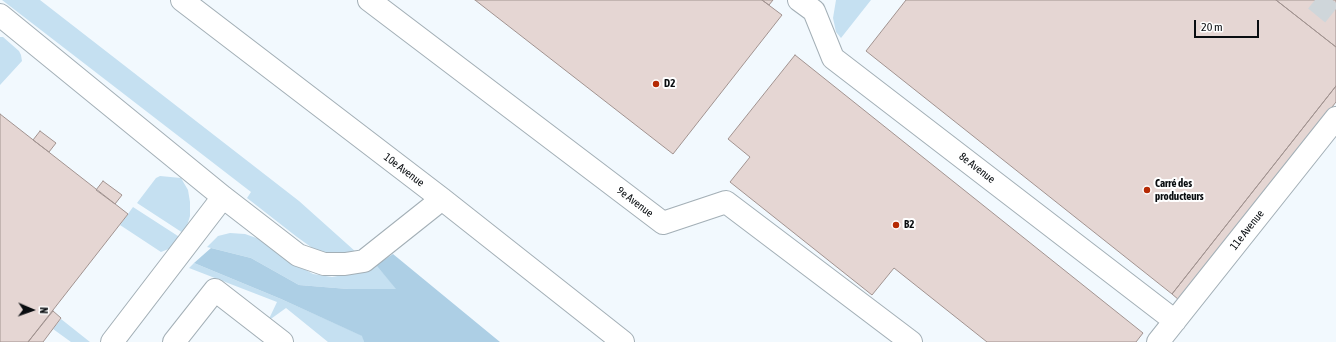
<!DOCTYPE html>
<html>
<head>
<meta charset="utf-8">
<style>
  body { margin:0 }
  #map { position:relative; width:1336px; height:342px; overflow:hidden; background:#f2f9fe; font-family:"Asap Condensed",sans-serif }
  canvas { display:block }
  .north { position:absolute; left:12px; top:290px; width:40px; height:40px; -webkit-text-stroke:3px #fff; paint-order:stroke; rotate:92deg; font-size:11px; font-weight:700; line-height:16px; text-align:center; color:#090d10 }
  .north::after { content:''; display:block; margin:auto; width:14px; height:18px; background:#090d10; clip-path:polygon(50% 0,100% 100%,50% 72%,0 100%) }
  .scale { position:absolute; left:1194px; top:20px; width:65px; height:18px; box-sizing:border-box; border:2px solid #090d10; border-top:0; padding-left:5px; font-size:12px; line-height:14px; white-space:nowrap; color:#090d10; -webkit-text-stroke:3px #fff; paint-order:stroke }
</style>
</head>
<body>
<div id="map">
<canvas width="1336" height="342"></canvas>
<div class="north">N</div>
<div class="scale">20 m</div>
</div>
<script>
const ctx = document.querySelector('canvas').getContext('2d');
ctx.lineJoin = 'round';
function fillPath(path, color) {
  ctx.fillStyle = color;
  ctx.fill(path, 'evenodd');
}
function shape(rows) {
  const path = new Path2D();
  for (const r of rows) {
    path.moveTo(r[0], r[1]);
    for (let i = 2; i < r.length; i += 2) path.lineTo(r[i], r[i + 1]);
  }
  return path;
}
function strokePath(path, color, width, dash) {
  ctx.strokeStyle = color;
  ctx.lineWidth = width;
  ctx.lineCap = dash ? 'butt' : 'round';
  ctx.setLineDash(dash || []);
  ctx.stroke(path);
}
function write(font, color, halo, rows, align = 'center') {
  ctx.font = font + ' "Asap Condensed",sans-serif';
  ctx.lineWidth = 4;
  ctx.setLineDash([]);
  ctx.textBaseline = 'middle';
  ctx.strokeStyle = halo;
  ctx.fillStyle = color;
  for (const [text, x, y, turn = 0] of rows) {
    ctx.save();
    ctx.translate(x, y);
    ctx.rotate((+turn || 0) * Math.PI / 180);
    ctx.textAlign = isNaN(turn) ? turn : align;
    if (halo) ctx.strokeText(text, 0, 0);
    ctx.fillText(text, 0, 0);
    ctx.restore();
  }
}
fillPath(shape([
  [2,0,40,0,299,201,356,252,336,256,318,252,297,237,247,198,251,192],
  [836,0,871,0,841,38,836,32,833,18],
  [0,37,3,37,19,51,21,55,22,61,0,85],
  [160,176,181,178,188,190,190,202,190,216,186,229,183,233,137,203,156,178],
  [133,207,181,238,171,248,161,252,120,225],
  [230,233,245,234,265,241,288,260,313,274,332,277,355,273,376,265,397,289,348,289,299,285,251,258,207,247,218,236],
  [194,263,281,299,363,336,364,342,328,342,286,308,268,321,277,302,189,268],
  [61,319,90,342,71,342,53,329]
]), '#c5e0f1');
fillPath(shape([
  [211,248,251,258,299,285,348,289,396,289,376,265,393,254,500,342,364,342,362,336,281,299,194,263]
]), '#adcfe5');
const building = shape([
  [475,0,762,0,782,15,673,154,475,0],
  [762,0,773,0,769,5,762,0],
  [906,0,1276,0,1336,47,1336,86,1172,294,866,51,906,0],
  [1276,0,1336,0,1336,47,1276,0],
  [795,55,1143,333,1136,342,987,342,894,268,872,295,730,182,750,157,728,139,795,55],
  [1336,86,1336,102,1179,300,1172,294,1336,86],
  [0,114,128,214,28,342,0,342,0,114],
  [40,131,56,143,49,152,33,140,40,131],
  [103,181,122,195,115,204,96,190,103,181],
  [53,311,61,318,43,342,28,342,53,311]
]);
fillPath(building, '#e5d6d3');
strokePath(building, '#a19390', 1);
strokePath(shape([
  [1315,0,1336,17]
]), '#cfd6da', 22, [22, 11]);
const minor = shape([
  [182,0,442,199,623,342],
  [369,0,663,223,726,202,911,342],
  [799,0,814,11,833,58,1175,321],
  [0,15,223,197,298,255,324,264,345,264,364,261,442,199],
  [112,342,223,197],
  [174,342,215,290,282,342],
  [1158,342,1336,118]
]);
strokePath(minor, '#a3afb6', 24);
strokePath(minor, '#fff', 22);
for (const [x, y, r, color] of [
  [656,84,4,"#b52a04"],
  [1147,190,4,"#b52a04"],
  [896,225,4,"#b52a04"]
]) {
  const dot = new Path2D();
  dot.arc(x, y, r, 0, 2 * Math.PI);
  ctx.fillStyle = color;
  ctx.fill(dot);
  strokePath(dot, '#fff', 1.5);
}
write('bold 11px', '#090d10', '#fff', [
  ["D2",664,84],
  ["Carré des",1155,184],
  ["producteurs",1155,197],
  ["B2",904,225]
], 'left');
write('11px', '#090d10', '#fff', [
  ["8e Avenue",977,168,38],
  ["10e Avenue",404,170,37],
  ["9e Avenue",635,202,37],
  ["11e Avenue",1247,230,-52]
]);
</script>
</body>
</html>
